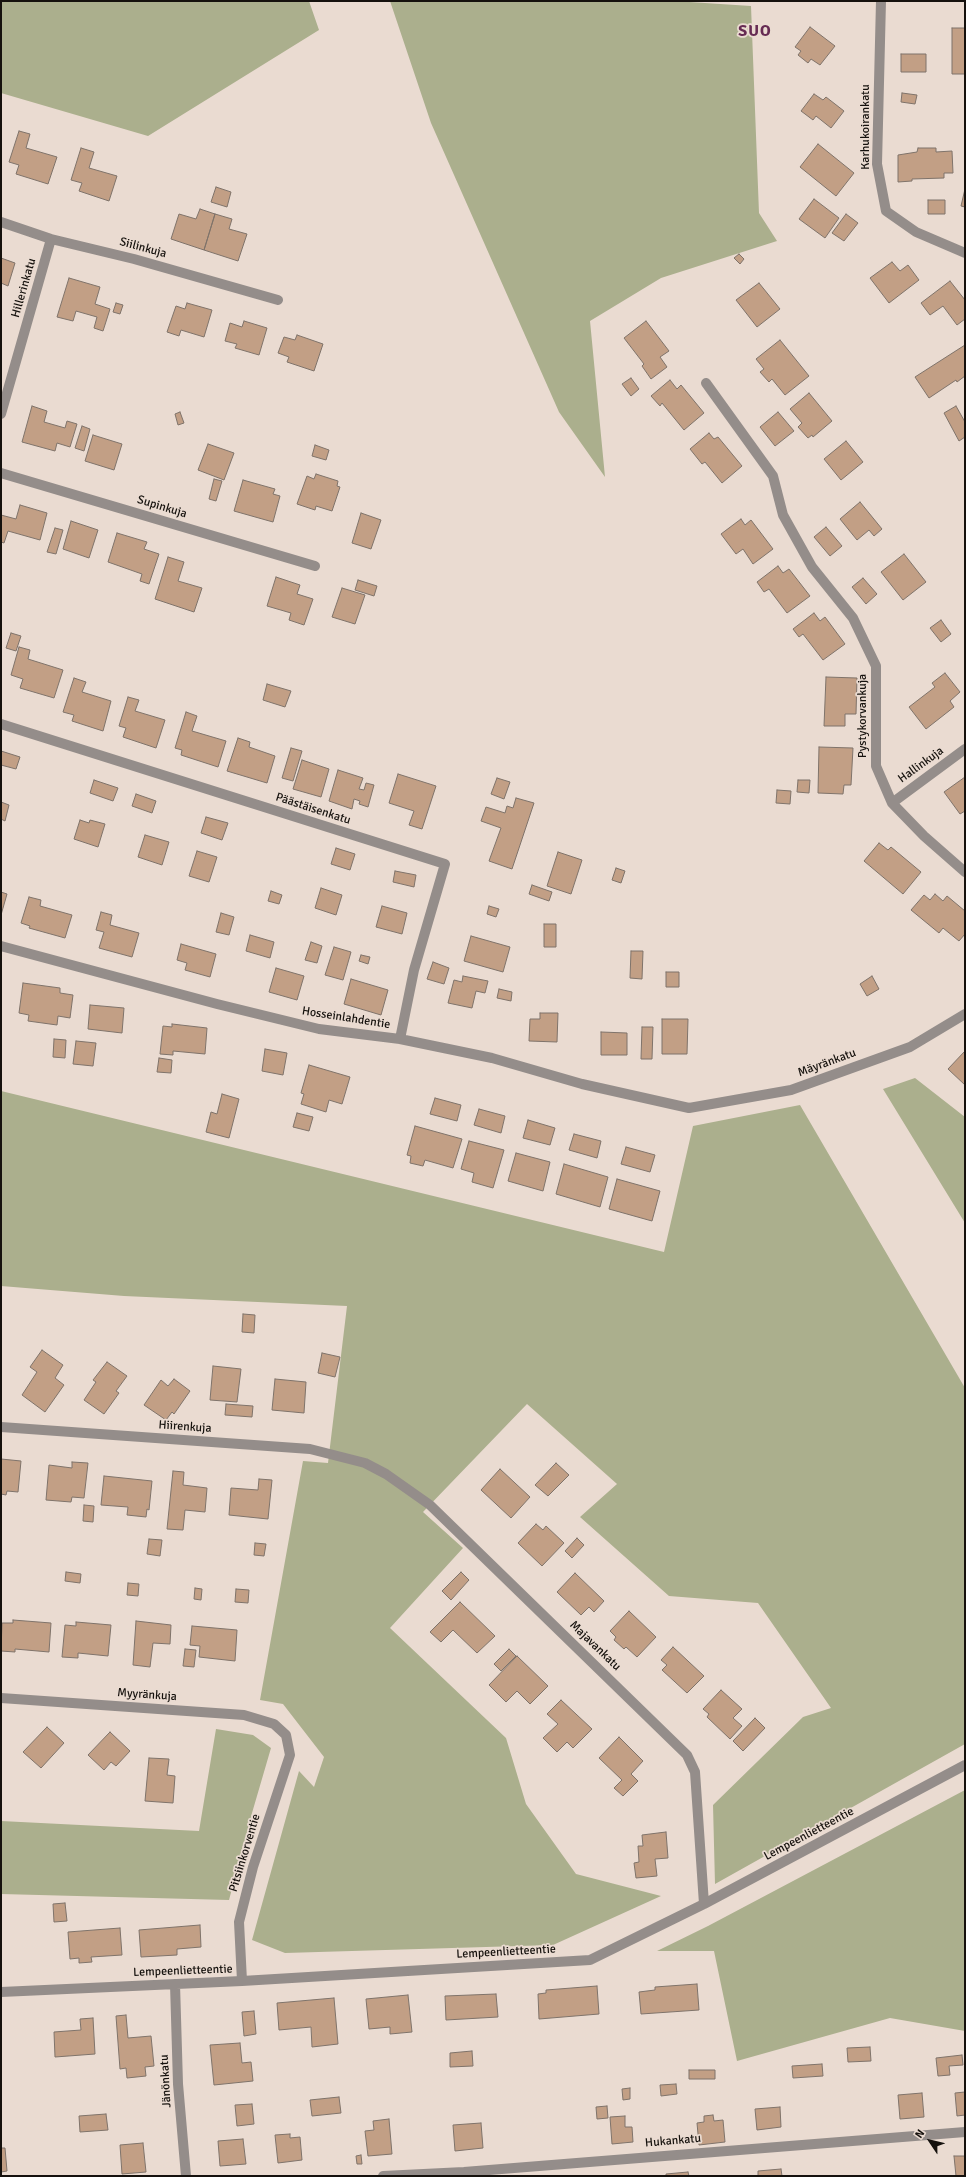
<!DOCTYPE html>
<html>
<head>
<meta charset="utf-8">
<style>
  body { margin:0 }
  #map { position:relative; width:966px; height:2177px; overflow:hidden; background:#eadbd1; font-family:Signika,sans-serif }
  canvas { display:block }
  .frame { position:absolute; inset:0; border:2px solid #15110d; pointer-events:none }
  .north { position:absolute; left:910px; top:2121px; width:40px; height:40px; -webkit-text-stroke:3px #eadbd1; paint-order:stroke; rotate:305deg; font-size:11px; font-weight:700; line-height:16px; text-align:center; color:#15110d }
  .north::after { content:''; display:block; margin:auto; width:14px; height:18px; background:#15110d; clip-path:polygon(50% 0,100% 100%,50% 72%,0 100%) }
</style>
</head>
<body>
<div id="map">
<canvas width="966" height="2177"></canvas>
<div class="frame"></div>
<div class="north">N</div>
</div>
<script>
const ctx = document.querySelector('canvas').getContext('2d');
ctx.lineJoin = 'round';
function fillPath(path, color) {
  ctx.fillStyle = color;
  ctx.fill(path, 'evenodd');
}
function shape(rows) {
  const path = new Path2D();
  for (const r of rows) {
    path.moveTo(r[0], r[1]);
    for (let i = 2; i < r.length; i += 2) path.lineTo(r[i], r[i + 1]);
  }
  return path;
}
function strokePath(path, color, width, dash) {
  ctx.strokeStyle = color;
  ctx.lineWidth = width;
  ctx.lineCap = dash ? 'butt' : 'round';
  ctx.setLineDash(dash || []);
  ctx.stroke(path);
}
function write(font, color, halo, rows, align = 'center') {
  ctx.font = font + ' Signika,sans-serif';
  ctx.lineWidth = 3.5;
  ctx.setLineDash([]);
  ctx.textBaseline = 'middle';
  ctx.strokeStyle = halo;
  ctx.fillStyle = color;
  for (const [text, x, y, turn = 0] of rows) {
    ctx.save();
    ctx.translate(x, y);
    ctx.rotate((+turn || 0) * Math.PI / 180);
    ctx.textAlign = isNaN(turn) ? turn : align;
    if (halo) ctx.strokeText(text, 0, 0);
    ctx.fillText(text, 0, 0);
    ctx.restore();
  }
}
fillPath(shape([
  [1,1,309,1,319,30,148,136,1,93],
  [390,1,674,1,751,6,759,213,777,241,661,278,590,321,605,477,559,412,431,123],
  [915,1078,965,1117,965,1223,883,1089],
  [1,1091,664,1252,693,1126,800,1105,965,1388,965,1744,715,1884,713,1805,803,1717,831,1708,758,1603,669,1596,580,1517,617,1484,527,1404,423,1512,463,1548,390,1628,506,1738,526,1804,576,1874,661,1896,553,1945,285,1953,252,1940,299,1771,314,1787,324,1757,283,1704,260,1700,303,1461,328,1463,347,1306,124,1296,1,1286],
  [216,1729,253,1735,271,1748,252,1813,229,1900,1,1894,1,1821,199,1831],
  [965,1790,965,2031,890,2018,737,2061,714,1951,657,1951,708,1926]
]), '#abaf8d');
const building = shape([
  [810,27,835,46,820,65,811,59,808,63,798,55,801,51,795,47,810,27],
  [952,28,965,28,965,74,952,74,952,28],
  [901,54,926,54,926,72,901,72,901,54],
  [902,93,917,95,915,104,901,102,902,93],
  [814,94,823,100,826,97,844,111,831,128,816,116,813,120,801,111,814,94],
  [19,131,30,134,26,148,57,157,48,184,16,174,19,165,9,162,19,131],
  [818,144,854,173,836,196,800,167,818,144],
  [81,148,94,152,89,168,117,176,109,201,79,191,82,183,71,180,81,148],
  [918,148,936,148,936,152,952,151,953,173,944,173,944,178,912,179,912,181,898,182,898,155,917,152,918,148],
  [216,187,231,192,227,207,211,202,216,187],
  [965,189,965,207,961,206,965,189],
  [814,199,839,218,825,238,799,219,814,199],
  [928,200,945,200,945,214,928,214,928,200],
  [200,209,215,214,204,250,171,239,179,214,196,219,200,209],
  [215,214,232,219,229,229,247,234,238,261,204,250,215,214],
  [846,214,858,223,844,241,832,233,846,214],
  [739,254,744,259,740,264,734,258,739,254],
  [1,258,15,263,8,286,1,283,1,258],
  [892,262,900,271,908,265,919,280,889,303,870,278,892,262],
  [69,278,100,287,95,304,110,309,103,331,94,328,97,317,76,311,73,321,57,317,69,278],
  [950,281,965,300,965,319,957,325,943,306,930,315,921,303,950,281],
  [759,283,780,309,757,327,736,300,759,283],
  [116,303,123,305,120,314,113,312,116,303],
  [187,303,212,310,204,337,181,330,179,336,167,332,176,306,185,309,187,303],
  [244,321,267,328,259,355,235,348,237,344,225,341,230,323,242,327,244,321],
  [646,321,669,351,660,357,667,367,651,379,642,366,644,364,624,338,646,321],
  [297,335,323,344,314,371,287,362,289,357,278,353,284,337,295,340,297,335],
  [780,340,809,376,785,395,772,379,769,382,760,372,764,369,756,359,780,340],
  [965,345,965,376,957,382,956,380,929,398,915,377,965,345],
  [631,378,639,389,631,396,622,384,631,378],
  [670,380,677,389,681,385,704,413,684,430,662,403,660,406,651,396,670,380],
  [809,393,832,421,813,437,812,435,808,438,798,427,802,423,790,409,809,393],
  [32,406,47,411,44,422,65,428,67,421,77,424,70,447,57,443,55,451,22,442,32,406],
  [956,406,965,422,965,437,959,441,944,413,956,406],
  [180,412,184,423,178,425,175,414,180,412],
  [778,412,794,431,775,446,760,427,778,412],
  [82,426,90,429,84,451,75,448,82,426],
  [709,433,714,439,718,437,742,466,722,483,705,462,702,464,690,449,709,433],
  [93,435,122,444,114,470,85,461,93,435],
  [846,441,863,462,841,480,824,459,846,441],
  [208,444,234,453,224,480,198,470,208,444],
  [315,445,329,450,326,460,312,456,315,445],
  [316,474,338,481,337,486,340,487,332,511,316,506,315,510,297,504,307,476,314,479,316,474],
  [214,479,222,481,216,501,209,499,214,479],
  [243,480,275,489,273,494,280,496,273,522,234,511,243,480],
  [860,502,882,529,874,536,869,530,857,540,840,519,860,502],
  [20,505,47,513,40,540,8,531,4,543,1,542,1,515,16,519,20,505],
  [361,513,381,520,371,549,352,543,361,513],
  [741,519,745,525,751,520,773,549,753,564,743,549,736,554,721,534,741,519],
  [71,521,98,530,89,558,63,549,71,521],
  [826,527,842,546,830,556,814,537,826,527],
  [55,528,63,530,56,554,47,552,55,528],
  [117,533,147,542,144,549,159,554,149,584,140,581,142,574,108,562,117,533],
  [904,554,926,582,903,600,881,572,904,554],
  [168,557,184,562,178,581,202,588,194,612,155,599,168,557],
  [778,566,783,573,789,569,810,596,787,613,769,589,764,592,757,582,778,566],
  [276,577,300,585,297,594,313,599,304,625,289,620,291,613,267,606,276,577],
  [863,578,877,594,866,604,852,587,863,578],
  [358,580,377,586,374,596,355,590,358,580],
  [342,588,365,595,355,624,332,617,342,588],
  [814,613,820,621,825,617,845,644,823,660,803,634,799,637,793,629,814,613],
  [941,620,951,634,941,642,930,628,941,620],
  [11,633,21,636,16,651,6,648,11,633],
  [19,647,30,650,28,659,63,670,54,698,20,688,23,679,11,675,19,647],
  [945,673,960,692,950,701,954,707,926,729,909,707,935,687,932,683,945,673],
  [826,677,857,678,856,714,845,714,845,726,824,726,826,677],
  [74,678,86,682,82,692,111,701,103,731,72,721,74,715,63,712,74,678],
  [267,684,291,691,285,707,263,700,267,684],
  [128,697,139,700,135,711,165,720,156,748,123,737,126,728,119,726,128,697],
  [186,712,197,716,192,731,226,741,218,767,181,755,182,750,175,748,186,712],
  [238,738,250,742,249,747,275,756,267,783,227,771,238,738],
  [819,747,853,748,851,785,844,785,843,794,818,793,819,747],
  [291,748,302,751,293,781,282,778,291,748],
  [1,751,20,757,16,769,1,765,1,751],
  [302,760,329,769,321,797,293,789,302,760],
  [338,770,363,778,359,789,364,790,366,783,374,785,368,807,359,804,360,801,354,799,352,809,329,801,338,770],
  [398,774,436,786,422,829,409,825,414,811,389,803,398,774],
  [965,777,965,811,960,814,944,792,965,777],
  [497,778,510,782,504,799,491,794,497,778],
  [94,780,118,788,113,801,90,793,94,780],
  [798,780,810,780,809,793,797,792,798,780],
  [777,790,791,791,790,804,776,803,777,790],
  [136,794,156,801,152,813,132,806,136,794],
  [516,798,534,803,512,869,489,861,501,828,481,821,486,807,505,813,507,806,513,808,516,798],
  [1,802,9,805,5,821,1,819,1,802],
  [206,817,228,823,222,840,201,833,206,817],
  [80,820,89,823,90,820,105,824,98,847,74,839,80,820],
  [145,835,169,842,162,865,138,857,145,835],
  [879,843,888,850,891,847,921,872,903,894,864,861,879,843],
  [336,848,355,854,350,870,331,864,336,848],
  [197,851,217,857,209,882,189,876,197,851],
  [558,852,582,860,571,894,547,886,558,852],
  [616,868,625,871,621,883,612,880,616,868],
  [395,871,416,875,414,887,393,882,395,871],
  [532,885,552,892,549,901,529,894,532,885],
  [321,888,342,895,336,915,315,908,321,888],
  [271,891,282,895,279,904,268,901,271,891],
  [1,892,7,894,1,915,1,892],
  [935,894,943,901,947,896,965,911,965,934,959,941,943,928,939,933,911,910,924,895,930,900,935,894],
  [29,897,41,900,40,906,72,915,65,938,29,928,30,926,21,923,29,897],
  [382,906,407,913,402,934,376,927,382,906],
  [489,906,499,909,496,917,487,914,489,906],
  [101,912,112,915,110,925,139,933,132,957,99,948,104,932,96,930,101,912],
  [221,913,234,917,229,935,216,932,221,913],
  [544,924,556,924,556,947,544,947,544,924],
  [250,935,274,942,270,958,246,951,250,935],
  [471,936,510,947,503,972,464,961,471,936],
  [311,942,322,946,317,963,305,960,311,942],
  [181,944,216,954,210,977,185,970,187,963,177,960,181,944],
  [334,947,351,952,343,980,325,975,334,947],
  [631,951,643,951,642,979,630,978,631,951],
  [361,955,370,957,368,964,359,961,361,955],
  [433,962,449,968,444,984,427,979,433,962],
  [276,968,304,976,297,1000,269,992,276,968],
  [666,972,679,972,679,987,666,987,666,972],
  [463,976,488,981,485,993,476,991,472,1008,448,1003,454,980,462,982,463,976],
  [872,976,879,989,867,996,860,984,872,976],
  [351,979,388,990,381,1015,344,1004,351,979],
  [23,983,60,988,60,993,73,995,70,1018,58,1016,57,1025,28,1021,29,1015,19,1013,23,983],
  [499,989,512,992,511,1001,497,998,499,989],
  [90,1005,124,1008,122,1033,88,1029,90,1005],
  [540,1013,558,1013,557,1042,529,1041,530,1019,540,1019,540,1013],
  [662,1019,688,1019,687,1054,662,1054,662,1019],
  [172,1024,207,1028,205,1054,173,1051,173,1055,160,1054,163,1026,172,1027,172,1024],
  [642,1027,653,1027,652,1059,641,1059,642,1027],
  [601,1032,627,1033,627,1055,601,1055,601,1032],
  [54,1039,66,1040,65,1058,53,1057,54,1039],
  [76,1041,96,1043,93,1066,73,1064,76,1041],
  [265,1049,287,1053,283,1075,262,1071,265,1049],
  [965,1051,965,1085,948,1069,965,1051],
  [159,1058,172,1060,171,1073,157,1072,159,1058],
  [309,1065,350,1077,342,1104,329,1100,326,1112,301,1104,304,1094,301,1093,309,1065],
  [222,1094,239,1099,229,1138,206,1132,211,1112,217,1114,222,1094],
  [435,1098,461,1105,457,1121,430,1114,435,1098],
  [479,1109,505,1116,501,1133,474,1125,479,1109],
  [297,1113,313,1117,309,1131,293,1127,297,1113],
  [528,1120,555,1128,550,1145,523,1138,528,1120],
  [415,1126,462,1139,453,1168,425,1160,423,1166,410,1163,411,1156,407,1155,415,1126],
  [574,1134,601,1141,597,1158,569,1150,574,1134],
  [469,1141,504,1150,493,1188,472,1182,474,1173,461,1169,469,1141],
  [626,1147,655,1155,650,1172,621,1164,626,1147],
  [516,1153,550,1162,543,1191,508,1181,516,1153],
  [564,1164,608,1177,600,1207,556,1194,564,1164],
  [617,1179,660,1191,652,1221,609,1209,617,1179],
  [243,1314,255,1315,254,1333,242,1332,243,1314],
  [42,1350,63,1365,55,1378,64,1385,45,1412,22,1395,37,1372,30,1367,42,1350],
  [322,1353,340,1357,335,1377,318,1373,322,1353],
  [107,1362,127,1376,116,1391,119,1393,104,1414,84,1400,96,1382,93,1380,107,1362],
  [213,1366,241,1369,237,1402,210,1400,213,1366],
  [174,1379,190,1391,174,1414,172,1412,166,1420,144,1405,161,1380,168,1386,174,1379],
  [275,1379,306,1382,304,1413,272,1410,275,1379],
  [226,1404,253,1406,252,1417,225,1415,226,1404],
  [1,1459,21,1461,18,1492,7,1491,6,1495,1,1494,1,1459],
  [72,1462,88,1463,84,1498,72,1497,71,1502,46,1500,49,1465,72,1468,72,1462],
  [556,1463,569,1475,548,1496,535,1485,556,1463],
  [500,1469,530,1497,511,1518,481,1490,500,1469],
  [173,1471,184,1472,183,1485,207,1488,205,1512,185,1510,183,1530,167,1529,173,1471],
  [104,1476,152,1481,149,1510,147,1509,146,1517,127,1515,128,1507,101,1505,104,1476],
  [259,1479,272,1480,268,1519,229,1515,231,1488,258,1490,259,1479],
  [84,1505,94,1506,93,1522,83,1521,84,1505],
  [536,1524,543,1530,546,1526,564,1543,542,1566,518,1543,536,1524],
  [577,1538,584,1545,572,1558,565,1551,577,1538],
  [149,1539,162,1540,160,1556,147,1554,149,1539],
  [255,1543,266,1544,264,1556,254,1555,255,1543],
  [66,1572,81,1574,80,1583,65,1581,66,1572],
  [461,1572,469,1580,451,1600,442,1591,461,1572],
  [575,1573,604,1601,594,1612,589,1607,581,1615,557,1592,575,1573],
  [128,1583,139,1584,138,1596,127,1595,128,1583],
  [195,1588,202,1589,201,1600,194,1599,195,1588],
  [236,1589,249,1590,248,1603,235,1602,236,1589],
  [460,1602,495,1636,477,1653,453,1630,441,1642,430,1632,460,1602],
  [629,1611,656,1637,637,1657,626,1647,624,1649,614,1640,616,1637,610,1631,629,1611],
  [13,1620,51,1623,49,1652,15,1649,15,1652,1,1651,2,1623,13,1623,13,1620],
  [136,1621,171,1625,170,1644,153,1643,150,1667,133,1665,136,1621],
  [76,1622,111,1625,108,1656,78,1653,78,1658,62,1657,65,1625,76,1626,76,1622],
  [192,1626,237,1630,235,1661,199,1657,200,1646,190,1645,192,1626],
  [673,1647,704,1676,687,1693,662,1670,667,1665,661,1660,673,1647],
  [185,1649,196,1650,194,1667,183,1666,185,1649],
  [509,1649,516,1656,501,1671,494,1664,509,1649],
  [517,1656,548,1686,530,1704,517,1691,506,1702,489,1685,517,1656],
  [721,1690,742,1709,733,1718,742,1726,730,1739,707,1717,709,1714,703,1709,721,1690],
  [561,1700,592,1729,573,1748,567,1742,557,1752,543,1738,558,1724,547,1714,561,1700],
  [755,1718,765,1728,743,1751,733,1741,755,1718],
  [47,1727,64,1743,41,1768,23,1752,47,1727],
  [110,1732,130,1751,116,1766,111,1762,104,1770,88,1755,110,1732],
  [619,1737,643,1761,631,1774,638,1781,623,1796,614,1788,622,1780,599,1758,619,1737],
  [149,1758,169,1759,167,1775,175,1776,173,1803,145,1801,149,1758],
  [666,1832,668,1858,655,1859,657,1876,636,1878,634,1863,639,1862,638,1846,643,1846,642,1835,666,1832],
  [65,1903,67,1921,54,1922,53,1904,65,1903],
  [200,1925,201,1947,177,1949,177,1955,141,1957,139,1930,200,1925],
  [120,1928,122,1955,91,1957,92,1962,79,1963,79,1958,70,1959,68,1932,120,1928],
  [697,1984,699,2010,641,2014,639,1992,655,1990,655,1987,697,1984],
  [597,1986,599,2014,539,2019,538,1994,546,1993,546,1990,597,1986],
  [496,1994,498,2017,446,2020,445,1996,496,1994],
  [408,1995,412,2032,390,2034,390,2027,369,2029,366,1999,408,1995],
  [334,1998,338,2044,312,2047,311,2027,279,2030,277,2003,334,1998],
  [254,2011,256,2034,244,2036,242,2012,254,2011],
  [126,2015,128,2038,151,2036,154,2066,145,2067,146,2076,127,2078,126,2068,120,2069,116,2016,126,2015],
  [93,2018,95,2054,55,2057,54,2032,81,2030,80,2019,93,2018],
  [240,2043,242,2063,251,2062,253,2081,214,2085,210,2045,240,2043],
  [870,2047,871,2061,848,2062,847,2048,870,2047],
  [472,2051,473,2066,450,2067,450,2053,472,2051],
  [962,2055,963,2065,949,2066,950,2075,938,2076,936,2058,962,2055],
  [822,2064,823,2076,793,2078,792,2066,822,2064],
  [689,2070,715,2070,715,2079,689,2079,689,2070],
  [676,2084,677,2094,661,2096,660,2085,676,2084],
  [630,2088,630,2099,623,2100,622,2089,630,2088],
  [965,2092,965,2115,957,2116,955,2093,965,2092],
  [922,2093,924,2117,900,2119,898,2095,922,2093],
  [339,2097,341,2113,312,2116,310,2100,339,2097],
  [252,2104,254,2124,237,2126,235,2105,252,2104],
  [607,2106,608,2118,597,2119,596,2107,607,2106],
  [780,2107,781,2127,757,2130,755,2109,780,2107],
  [106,2114,108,2130,80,2132,79,2116,106,2114],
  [713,2115,714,2121,723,2120,725,2142,699,2145,697,2123,704,2122,704,2116,713,2115],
  [625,2116,625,2127,632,2127,633,2142,612,2144,610,2117,625,2116],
  [389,2119,392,2154,368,2156,365,2131,374,2130,373,2121,389,2119],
  [481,2123,483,2148,455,2151,453,2125,481,2123],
  [290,2134,290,2138,300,2137,302,2160,278,2163,275,2135,290,2134],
  [243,2139,246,2164,220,2166,218,2141,243,2139],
  [143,2143,146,2172,122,2174,120,2145,143,2143],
  [1,2148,5,2148,7,2171,1,2172,1,2148],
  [361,2155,362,2164,357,2164,356,2156,361,2155],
  [954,2156,965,2156,965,2176,956,2176,954,2156],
  [781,2169,782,2176,758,2176,758,2171,781,2169],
  [688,2172,689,2176,666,2176,666,2174,688,2172]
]);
fillPath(building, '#c29f85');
strokePath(building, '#7f736a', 1);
strokePath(shape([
  [881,1,877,164,886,211,916,232,965,253],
  [1,222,51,239,134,259,278,300],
  [706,383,773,476,783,515,812,567,853,618,876,666,876,766,892,803,924,836,965,872],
  [1,414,51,239],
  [1,473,315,566],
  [1,724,445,864,414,970,400,1039],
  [892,803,965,749],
  [1,946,217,1004,319,1029,400,1039,492,1058,582,1084,689,1108,791,1090,910,1047,965,1014],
  [1,1427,310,1449,365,1463,386,1474,430,1505,687,1755,695,1772,704,1904],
  [1,1698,244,1715,274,1724,286,1735,290,1755,253,1867,239,1922,242,1981],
  [175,1984,178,2084,186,2176],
  [1,1992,242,1981,590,1960,704,1904,965,1765],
  [383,2176,464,2172,965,2132]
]), '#948d8a', 10);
write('12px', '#15110d', '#eadbd1', [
  ["Karhukoirankatu",866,127,-90],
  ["Siilinkuja",143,248,15],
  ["Hillerinkatu",24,288,-74],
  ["Supinkuja",162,507,17],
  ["Pystykorvankuja",863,716,-90],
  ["Hallinkuja",921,765,-36],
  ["Päästäisenkatu",313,809,18],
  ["Hosseinlahdentie",346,1018,9],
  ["Mäyränkatu",827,1063,-20],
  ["Hiirenkuja",185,1427,4],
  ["Majavankatu",595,1646,44],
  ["Myyränkuja",147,1695,4],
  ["Lempeenlietteentie",809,1834,-28],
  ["Pitsiinkorventie",245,1853,-73],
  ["Lempeenlietteentie",506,1952,-3],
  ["Lempeenlietteentie",183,1971,-2],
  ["Jänönkatu",166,2081,-93],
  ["Hukankatu",673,2141,-5]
]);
ctx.letterSpacing = '1px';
write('bold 16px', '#662b53', '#eadbd1', [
  ["SUO",755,32]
]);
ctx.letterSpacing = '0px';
</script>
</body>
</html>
